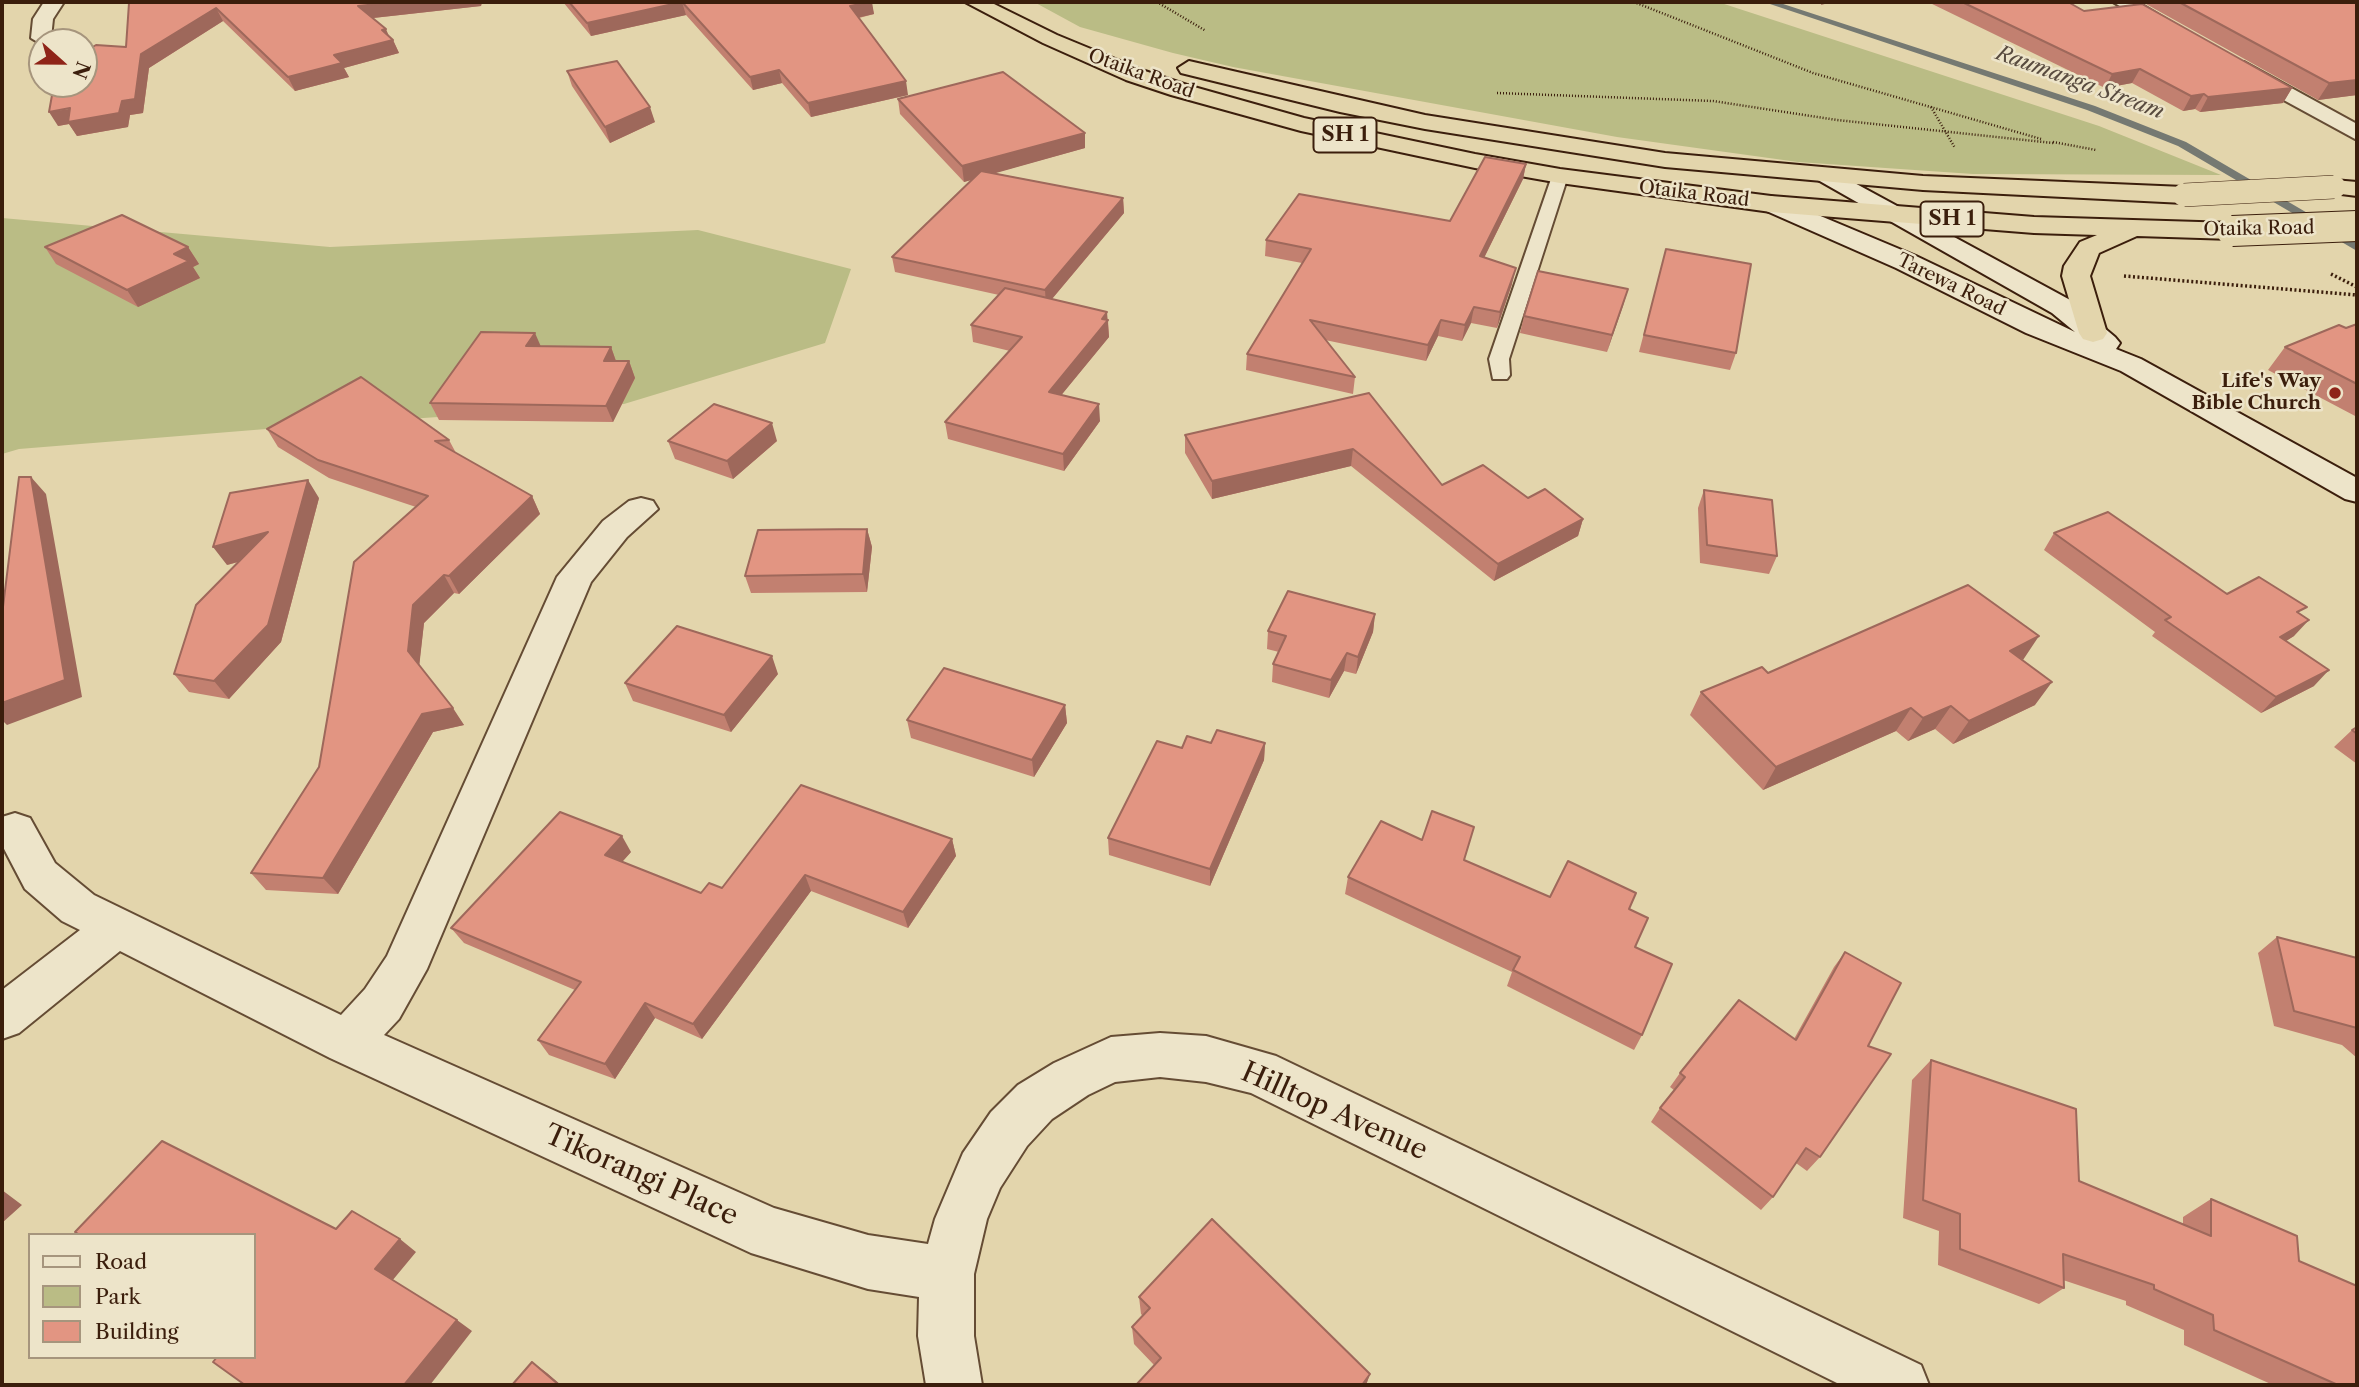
<!DOCTYPE html>
<html>
<head>
<meta charset="utf-8">
<style>
  body { margin:0 }
  #map { position:relative; width:2359px; height:1387px; overflow:hidden; background:#e3d5ac; font-family:"Libre Caslon Text",serif }
  canvas { display:block }
  .frame { position:absolute; inset:0; border:4px solid #3b1e0c; pointer-events:none }
  .legend { position:absolute; left:28px; top:1233px; width:228px; height:126px; box-sizing:border-box; background:#ede4c9; border:2px solid #a6957d; margin:0; padding:9px 12px; list-style:none; font-size:21px; color:#3b1e0c }
  .legend li { display:flex; align-items:center; gap:14px; height:35px }
  .legend b { width:35px; border:2px solid #a6957d }
  .north { position:absolute; left:28px; top:28px; width:70px; height:70px; box-sizing:border-box; background:#ede4c9; border:2px solid #a6957d; border-radius:50%; rotate:111deg; font-size:19px; font-weight:700; line-height:28px; text-align:center; color:#3b1e0c }
  .north::after { content:''; display:block; margin:auto; width:24px; height:32px; background:#8f2418; clip-path:polygon(50% 0,100% 100%,50% 72%,0 100%) }
</style>
</head>
<body>
<div id="map">
<canvas width="2359" height="1387"></canvas>
<div class="frame"></div>
<ul class="legend">
<li><b style="height:9px;background:#ede4c9"></b>Road</li>
<li><b style="height:19px;background:#babc85"></b>Park</li>
<li><b style="height:19px;background:#e29582"></b>Building</li>
</ul>
<div class="north">N</div>
</div>
<script>
const ctx = document.querySelector('canvas').getContext('2d');
ctx.lineJoin = 'round';
function fillPath(path, color) {
  ctx.fillStyle = color;
  ctx.fill(path, 'evenodd');
}
function shape(rows) {
  const path = new Path2D();
  for (const r of rows) {
    path.moveTo(r[0], r[1]);
    for (let i = 2; i < r.length; i += 2) path.lineTo(r[i], r[i + 1]);
  }
  return path;
}
function strokePath(path, color, width, dash) {
  ctx.strokeStyle = color;
  ctx.lineWidth = width;
  ctx.lineCap = dash ? 'butt' : 'round';
  ctx.setLineDash(dash || []);
  ctx.stroke(path);
}
function write(font, color, halo, rows, align = 'center') {
  ctx.font = font + ' "Libre Caslon Text",serif';
  ctx.lineWidth = 5;
  ctx.setLineDash([]);
  ctx.textBaseline = 'middle';
  ctx.strokeStyle = halo;
  ctx.fillStyle = color;
  for (const [text, x, y, turn = 0] of rows) {
    ctx.save();
    ctx.translate(x, y);
    ctx.rotate((+turn || 0) * Math.PI / 180);
    ctx.textAlign = isNaN(turn) ? turn : align;
    if (halo) ctx.strokeText(text, 0, 0);
    ctx.fillText(text, 0, 0);
    ctx.restore();
  }
}
fillPath(shape([
  [1034,2,1718,2,2099,126,2221,175,1973,174,1798,162,1617,137,1233,67,1173,53,1080,27],
  [2,218,330,247,698,230,851,269,825,343,624,404,266,429,19,449,2,454]
]), '#babc85');
fillPath(shape([
  [1764,2,1777,2,2095,106,2186,142,2357,242,2357,251,2178,146,2087,110,1764,2]
]), '#757972');
const service = shape([
  [1560,171,1568,176,1509,359,1510,375,1507,379,1493,379,1489,359,1552,176,1560,171]
]);
const minor = shape([
  [44,2,64,2,53,19,51,38,41,44,31,38,33,19,44,2],
  [2113,2,2137,2,2186,31,2183,35,2169,35,2113,2],
  [2244,62,2357,124,2357,140,2236,74,2233,69,2244,62],
  [641,498,653,501,658,509,627,537,591,582,427,969,399,1019,384,1035,774,1208,868,1235,928,1244,935,1219,963,1153,991,1112,1018,1085,1054,1063,1111,1037,1160,1033,1206,1036,1276,1056,1921,1365,1929,1385,1841,1385,1251,1093,1206,1082,1160,1077,1115,1082,1088,1095,1052,1119,1027,1146,1000,1188,987,1219,974,1274,974,1336,982,1385,926,1385,918,1336,919,1297,868,1289,751,1253,330,1058,120,951,19,1033,2,1039,2,990,80,930,62,921,25,889,2,845,2,817,15,813,30,818,55,863,94,895,341,1015,365,989,387,956,557,577,603,521,629,501,641,498]
]);
const secondary = shape([
  [1827,168,2072,301,2115,337,2120,343,2116,349,2141,359,2357,478,2357,502,2345,499,2121,371,2026,333,1896,268,1762,209,1758,204,1762,199,1771,196,1780,199,1916,256,2075,332,2052,313,1818,180,1815,175,1818,170,1827,168]
]);
const trunk = shape([
  [965,2,990,2,1057,35,1142,70,1187,85,1304,118,1475,154,1560,169,1771,196,2034,217,2232,223,2241,225,2245,231,2241,237,2232,239,2137,236,2099,253,2090,276,2107,333,2103,339,2093,342,2083,339,2079,333,2062,276,2064,266,2080,242,2097,235,2034,233,1771,212,1560,183,1475,168,1301,131,1171,95,1126,80,1043,43,965,2],
  [1189,61,1425,115,1665,153,1923,176,2184,187,2193,190,2197,195,2193,200,2184,203,1923,190,1665,167,1425,129,1340,112,1181,73,1178,68,1189,61],
  [2334,180,2357,182,2357,196,2325,192,2322,187,2325,182,2334,180]
]);
strokePath(service, '#654c34', 4);
strokePath(minor, '#654c34', 4);
strokePath(secondary, '#3b1e0c', 4);
strokePath(trunk, '#3b1e0c', 4);
strokePath(shape([
  [1157,2,1206,31],
  [1634,2,1813,73,2041,139],
  [1497,93,1713,101,1837,120,2053,143],
  [1931,107,1955,148],
  [2053,142,2096,150]
]), '#3b1e0c', 2.5, [1, 2]);
strokePath(shape([
  [2331,274,2357,287],
  [2124,276,2357,295]
]), '#3b1e0c', 3.5, [2, 2.5]);
fillPath(service, '#ede4c9');
fillPath(minor, '#ede4c9');
fillPath(secondary, '#ede4c9');
fillPath(trunk, '#e3d5ac');
const trunkBridgeFar1 = shape([
  [2184,195,2334,187]
]);
const trunkBridge = shape([
  [2232,231,2357,226]
]);
strokePath(trunkBridgeFar1, '#3b1e0c', 24, []);
strokePath(trunkBridge, '#3b1e0c', 32, []);
strokePath(trunkBridgeFar1, '#e3d5ac', 23);
strokePath(trunkBridge, '#e3d5ac', 30);
fillPath(shape([
  [136,2,482,2,481,6,373,18,393,40,399,53,344,68,349,77,295,91,223,21,149,68,143,113,130,115,128,127,77,136,69,124,58,126,126,47],
  [563,2,871,2,874,14,859,18,908,95,811,117,782,83,753,90,686,15,591,36],
  [1928,2,2068,2,2084,11,2292,88,2283,103,2200,112,2195,109,2183,111,2132,83,2105,88],
  [2146,2,2357,2,2357,95,2318,100,2146,4],
  [567,71,655,122,610,143,572,86],
  [898,99,1085,148,994,173,1123,198,1124,213,1052,299,1108,320,1109,337,1061,395,1100,421,1064,471,948,439,945,422,1010,351,973,342,971,325,999,295,895,272,892,257,971,180,964,182,900,114],
  [1526,164,1523,179,1484,258,1512,284,1497,328,1471,323,1462,341,1438,336,1426,361,1325,340,1355,377,1353,394,1246,370,1247,354,1302,263,1265,256,1266,240,1450,221],
  [45,247,188,247,199,264,193,267,200,278,138,307,56,264],
  [1666,249,1736,353,1730,370,1639,352],
  [1628,289,1607,352,1520,333,1524,316],
  [2357,324,2357,417,2268,370,2285,347,2346,328],
  [541,346,611,347,616,361,629,361,635,378,613,422,439,420,430,403],
  [1369,393,1442,485,1528,498,1583,519,1578,536,1494,581,1351,466,1212,499,1185,453,1185,435],
  [267,429,449,440,456,453,532,496,540,514,459,594,454,593,424,623,419,665,464,725,433,732,338,894,266,890,251,873,319,767,416,507,329,478,278,447],
  [668,441,777,441,733,479,675,459],
  [1704,490,1777,556,1769,574,1700,563,1698,508],
  [319,498,281,642,229,699,189,692,174,674,238,562,227,565],
  [867,529,872,547,867,592,751,593,745,576],
  [2054,533,2227,594,2300,614,2294,636,2286,641,2314,686,2261,713,2152,636,2155,632,2044,550],
  [1375,614,1373,632,1356,674,1344,671,1329,698,1272,682,1273,664,1279,652,1267,649,1268,631],
  [2022,660,2035,705,1953,744,1935,729,1908,741,1896,731,1763,790,1690,715,1701,692,1768,673],
  [778,674,731,732,633,701,625,683],
  [1065,705,1067,723,1034,777,911,738,907,720],
  [2357,727,2357,764,2334,747,2352,730],
  [1211,743,1265,743,1264,760,1210,886,1109,855,1108,838,1182,748],
  [952,839,956,856,908,928,811,891,702,1039,655,1018,615,1079,549,1055,538,1040,575,990,464,943,451,928,631,852,622,862,701,893],
  [1464,860,1550,897,1629,909,1635,947,1642,1035,1634,1050,1507,986,1512,972,1345,894,1348,877],
  [2277,937,2357,958,2357,1058,2342,1045,2274,1026,2258,953],
  [1845,952,1868,1046,1820,1157,1807,1171,1796,1163,1773,1197,1761,1210,1651,1122,1660,1108,1674,1090,1670,1087,1680,1073,1794,1039,1834,967],
  [1931,1060,2079,1181,2183,1225,2183,1217,2211,1199,2299,1261,2357,1385,2273,1385,2184,1345,2184,1330,2126,1305,2126,1301,2063,1280,2064,1288,2039,1304,1938,1265,1939,1231,1903,1218,1912,1080],
  [1139,1297,1370,1374,1366,1385,1136,1385,1154,1365,1134,1344,1132,1327,1143,1316,1141,1314]
]), '#c28070');
fillPath(shape([
  [397,2,482,2,481,6,364,19,358,6],
  [682,2,686,15,591,36,587,23],
  [872,2,874,14,852,19,850,6],
  [1822,2,1832,2,1821,5],
  [216,8,223,21,149,68,143,113,130,115,128,127,77,136,69,124,58,126,49,112,122,101,141,54],
  [386,29,391,41,393,40,399,53,344,68,349,77,295,91,288,77,334,55,382,30],
  [2140,69,2132,83,2105,88,2112,74],
  [779,70,782,83,753,90,750,77],
  [2357,80,2357,95,2318,100,2329,83],
  [906,81,908,95,811,117,808,103],
  [2292,88,2283,103,2200,112,2208,97],
  [2204,94,2195,109,2183,111,2191,96],
  [650,107,655,122,610,143,605,127],
  [1085,133,1085,148,964,182,962,166],
  [1526,164,1523,179,1477,272,1480,256],
  [1123,198,1124,213,1046,306,1045,290],
  [188,247,199,264,193,267,200,278,138,307,127,290,174,254],
  [1516,268,1512,284,1497,328,1500,312],
  [1628,289,1623,306,1607,352,1612,335],
  [1474,307,1471,323,1462,341,1465,325],
  [1107,312,1109,337,1050,409,1049,392],
  [1441,320,1438,336,1426,361,1428,345],
  [535,333,542,349,526,346],
  [611,347,617,364,604,361],
  [629,361,635,378,613,422,606,406],
  [1099,404,1100,421,1064,471,1063,454],
  [772,423,777,441,733,479,727,461],
  [1353,449,1351,466,1212,499,1212,481],
  [31,477,46,494,82,697,7,725,2,720,2,703],
  [308,480,319,498,281,642,229,699,214,681],
  [532,496,540,514,459,594,449,576],
  [1583,519,1578,536,1494,581,1498,564],
  [867,529,872,547,867,592,863,574],
  [268,532,280,550,227,565,213,547],
  [444,575,454,593,424,623,419,668,408,651,413,605],
  [1375,614,1373,632,1356,674,1358,657],
  [2309,620,2294,636,2265,654,2280,637],
  [2039,636,2023,660,2010,651],
  [1347,653,1344,671,1329,698,1331,680],
  [772,656,778,674,731,732,724,715],
  [2329,670,2314,686,2261,713,2276,697],
  [2052,682,2035,705,1953,744,1969,721],
  [1065,705,1067,723,1034,777,1032,760],
  [1951,706,1935,729,1908,741,1923,718],
  [453,708,464,725,433,732,338,894,323,878,422,714],
  [1911,708,1896,731,1763,790,1776,767],
  [1265,743,1264,760,1210,886,1210,869],
  [622,836,631,852,614,871,605,855],
  [952,839,956,856,908,928,903,912],
  [805,875,811,891,702,1039,693,1024],
  [645,1003,655,1018,615,1079,605,1064],
  [2,1190,22,1205,2,1223],
  [400,1239,416,1252,392,1281,375,1269],
  [457,1320,472,1331,430,1385,404,1385],
  [532,1362,547,1373,561,1385,559,1385],
  [1370,1374,1366,1385,1362,1385]
]), '#9e685b');
const building = shape([
  [136,2,397,2,358,6,386,29,382,30,393,40,334,55,342,63,288,77,216,8,141,54,135,99,122,101,119,113,68,122,70,108,49,112,54,84,84,84,84,52,96,45,126,47,129,3,136,2],
  [569,2,871,2,850,6,906,81,808,103,779,70,750,77,682,2,587,23,569,2],
  [1962,2,2068,2,2084,11,2142,4,2292,88,2208,97,2204,94,2191,96,2140,69,2112,74,1962,2],
  [2179,2,2357,2,2357,80,2329,83,2179,2],
  [617,61,650,107,605,127,567,71,617,61],
  [1003,72,1085,133,962,166,898,99,1003,72],
  [1485,157,1526,164,1480,256,1516,268,1500,312,1474,307,1465,325,1441,320,1428,345,1310,320,1355,377,1247,354,1311,249,1266,240,1299,194,1450,221,1485,157],
  [981,171,1123,198,1045,290,892,257,981,171],
  [122,215,188,247,174,254,189,261,127,290,45,247,122,215],
  [1666,249,1751,264,1736,353,1644,335,1666,249],
  [1538,271,1628,289,1612,335,1524,316,1538,271],
  [1005,288,1107,312,1102,319,1108,320,1049,392,1099,404,1063,454,945,422,1022,337,971,325,1005,288],
  [2357,324,2357,384,2285,347,2339,325,2346,328,2357,324],
  [481,332,535,333,526,346,611,347,604,361,629,361,606,406,430,403,481,332],
  [361,377,449,440,435,441,532,496,449,576,444,575,413,605,408,651,453,708,422,714,323,878,251,873,319,767,354,562,428,496,318,460,267,429,361,377],
  [1369,393,1442,485,1483,465,1528,498,1545,489,1583,519,1498,564,1353,449,1212,481,1185,435,1369,393],
  [714,404,772,423,727,461,668,441,714,404],
  [19,477,31,477,65,680,2,703,2,615,19,477],
  [308,480,268,625,214,681,174,674,196,605,268,532,213,547,230,493,308,480],
  [1704,490,1772,500,1777,556,1707,545,1704,490],
  [2108,512,2227,594,2259,577,2307,607,2297,612,2309,620,2280,637,2329,670,2276,697,2165,620,2171,617,2054,533,2108,512],
  [867,529,863,574,745,576,758,530,867,529],
  [1968,585,2039,636,2010,651,2052,682,1969,721,1951,706,1923,718,1911,708,1776,767,1701,692,1762,667,1768,673,1968,585],
  [1288,591,1375,614,1358,657,1347,653,1331,680,1273,664,1286,636,1268,631,1288,591],
  [677,626,772,656,724,715,625,683,677,626],
  [944,668,1065,705,1032,760,907,720,944,668],
  [2357,727,2357,734,2352,730,2357,727],
  [1217,730,1265,743,1210,869,1108,838,1157,741,1182,748,1187,736,1211,743,1217,730],
  [801,785,952,839,903,912,805,875,693,1024,645,1003,605,1064,538,1040,581,982,451,928,560,812,622,836,605,855,701,893,709,883,722,888,801,785],
  [1432,811,1474,827,1464,860,1550,897,1568,861,1636,893,1629,909,1648,918,1635,947,1672,964,1642,1035,1513,970,1520,957,1348,877,1381,821,1422,840,1432,811],
  [2277,937,2357,958,2357,1028,2294,1011,2277,937],
  [1845,952,1901,983,1868,1046,1891,1054,1820,1157,1806,1148,1773,1197,1660,1108,1685,1077,1680,1073,1739,1000,1796,1040,1845,952],
  [1931,1060,2076,1109,2079,1181,2211,1236,2211,1199,2297,1236,2299,1261,2357,1286,2357,1385,2338,1385,2214,1330,2213,1315,2154,1289,2154,1285,2063,1254,2064,1288,1960,1249,1960,1214,1923,1200,1931,1060],
  [162,1141,336,1229,352,1211,400,1239,375,1269,457,1320,404,1385,245,1385,213,1362,217,1357,254,1357,254,1235,80,1235,75,1232,162,1141],
  [1212,1219,1370,1374,1362,1385,1136,1385,1161,1358,1132,1327,1150,1308,1139,1297,1212,1219],
  [532,1362,559,1385,512,1385,532,1362]
]);
fillPath(building, '#e29582');
strokePath(building, '#9e685b', 2);
for (const [x, y, r, color] of [
  [2335,393,7,"#8f2418"]
]) {
  const dot = new Path2D();
  dot.arc(x, y, r, 0, 2 * Math.PI);
  ctx.fillStyle = color;
  ctx.fill(dot);
  strokePath(dot, '#ede4c9', 2.5);
}
write('19px', '#3b1e0c', '#ede4c9', [
  ["Otaika Road",1141,74,20],
  ["Otaika Road",1694,194,7],
  ["Otaika Road",2259,229,-1],
  ["Tarewa Road",1951,285,26]
]);
write('bold 19px', '#3b1e0c', '#ede4c9', [
  ["Life's Way",2321,382],
  ["Bible Church",2321,404]
], 'right');
write('italic 21px', '#584b3f', '#ede4c9', [
  ["Raumanga Stream",2080,83,20]
]);
for (const [x, y, w] of [
  [1345,135,63],
  [1952,219,63]
]) {
  const box = new Path2D();
  box.roundRect(x - w / 2, y - 17.5, w, 35, 5);
  ctx.fillStyle = '#ede4c9';
  ctx.fill(box);
  strokePath(box, '#3b1e0c', 2);
}
write('bold 21px', '#3b1e0c', null, [
  ["SH 1",1345,135],
  ["SH 1",1952,219]
]);
write('28px', '#3b1e0c', '#ede4c9', [
  ["Hilltop Avenue",1334,1112,24],
  ["Tikorangi Place",641,1176,24]
]);
</script>
</body>
</html>
